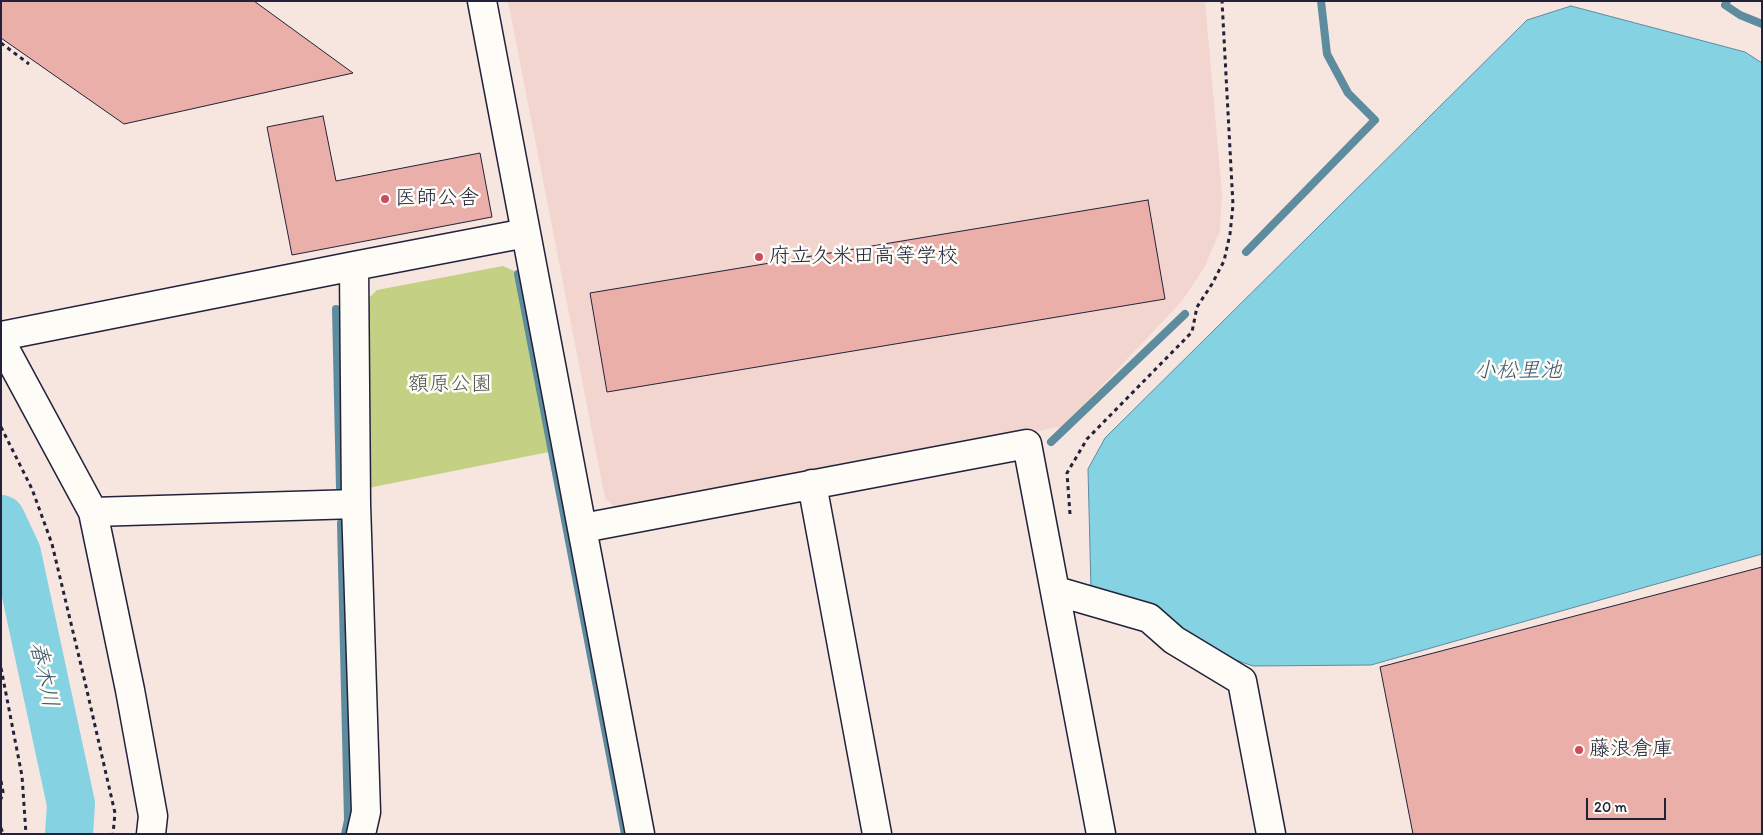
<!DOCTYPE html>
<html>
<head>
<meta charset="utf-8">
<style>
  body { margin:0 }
  #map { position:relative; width:1763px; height:835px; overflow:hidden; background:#f7e5e0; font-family:Itim,sans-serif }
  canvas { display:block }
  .frame { position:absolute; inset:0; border:2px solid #22223b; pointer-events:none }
  .scale { position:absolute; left:1586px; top:798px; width:80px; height:22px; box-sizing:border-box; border:2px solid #22223b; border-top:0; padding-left:6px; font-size:15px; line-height:18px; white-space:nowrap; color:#22223b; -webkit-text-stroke:4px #fdfcf7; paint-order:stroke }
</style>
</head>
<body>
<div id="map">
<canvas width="1763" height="835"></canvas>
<div class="frame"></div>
<div class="scale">20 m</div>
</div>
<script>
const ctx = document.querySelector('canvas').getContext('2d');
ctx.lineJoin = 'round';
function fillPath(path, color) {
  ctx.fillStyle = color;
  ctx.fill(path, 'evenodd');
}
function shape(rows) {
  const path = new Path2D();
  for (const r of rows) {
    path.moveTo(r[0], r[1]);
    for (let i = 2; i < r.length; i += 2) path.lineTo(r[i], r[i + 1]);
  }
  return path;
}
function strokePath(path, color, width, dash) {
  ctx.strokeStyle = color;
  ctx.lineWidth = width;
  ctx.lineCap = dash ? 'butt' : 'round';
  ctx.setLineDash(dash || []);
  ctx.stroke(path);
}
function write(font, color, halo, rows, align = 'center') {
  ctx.font = font + ' Itim,"Klee One",sans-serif';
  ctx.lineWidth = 5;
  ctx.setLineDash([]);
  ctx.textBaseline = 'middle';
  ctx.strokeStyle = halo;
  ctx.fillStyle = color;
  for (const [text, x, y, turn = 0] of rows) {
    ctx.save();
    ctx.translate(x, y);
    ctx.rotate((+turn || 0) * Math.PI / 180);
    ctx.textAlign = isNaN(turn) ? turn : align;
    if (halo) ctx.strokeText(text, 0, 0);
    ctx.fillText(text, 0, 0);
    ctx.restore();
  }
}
fillPath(shape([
  [508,1,1205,1,1222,194,1220,231,1204,268,1182,301,1064,426,619,511,605,498]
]), '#f3d5d0');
fillPath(shape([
  [503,266,514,271,549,452,368,488,363,304,377,290]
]), '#c4d084');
const water = shape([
  [1571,6,1745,52,1762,63,1762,554,1371,665,1253,666,1224,656,1162,614,1091,589,1088,469,1105,438,1527,20,1571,6]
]);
fillPath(water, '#84d2e2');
strokePath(water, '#5d8c9f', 1);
strokePath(shape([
  [1727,1,1725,5,1740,15,1762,24],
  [1246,252,1375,120,1348,93,1327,54,1321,1],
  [518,274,625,834],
  [336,309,340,488],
  [1051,442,1185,314],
  [341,523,348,820,345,834]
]), '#5d8c9f', 8);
strokePath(shape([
  [1,519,17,553,71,804,69,834]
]), '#84d2e2', 48);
const building = shape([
  [1,1,254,1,353,73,124,124,1,38,1,1],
  [323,116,336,181,480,153,492,217,292,255,267,127,323,116],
  [1148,200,1165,299,607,392,590,293,1148,200],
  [1762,567,1762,834,1413,834,1380,667,1762,567]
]);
fillPath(building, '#eaafa9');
strokePath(building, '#22223b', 1);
const minor = shape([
  [482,1,640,834],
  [354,266,356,504,366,812,361,834],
  [1,336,354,266,526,233],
  [1,342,93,512,130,690,153,816,151,834],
  [812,484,877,834],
  [93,512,356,504],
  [583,528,1027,444,1101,834],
  [1056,591,1149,618,1174,640,1242,681,1271,834]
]);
strokePath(minor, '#22223b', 31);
strokePath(shape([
  [1,43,29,64],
  [1,427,32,489,52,544,85,682,115,813,113,834],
  [1070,514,1067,473,1087,439,1192,332,1197,307,1212,284,1224,261,1230,234,1233,205,1222,1],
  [1,668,22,776,26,834],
  [1,781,3,792,1,799],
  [1,828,3,834]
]), '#22223b', 3, [4, 4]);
strokePath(minor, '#fdfcf7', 28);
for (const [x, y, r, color] of [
  [385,199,5,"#d1495b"],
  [759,257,5,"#d1495b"],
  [1579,750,5,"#d1495b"]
]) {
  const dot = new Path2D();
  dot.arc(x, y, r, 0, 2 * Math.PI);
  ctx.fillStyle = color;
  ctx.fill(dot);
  strokePath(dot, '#fdfcf7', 2);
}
write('21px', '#22223b', '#fdfcf7', [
  ["医師公舎",395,199],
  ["府立久米田高等学校",769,257],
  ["藤浪倉庫",1589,750]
], 'left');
write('21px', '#535651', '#fdfcf7', [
  ["額原公園",450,385]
]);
write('italic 22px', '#3f576d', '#fdfcf7', [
  ["小松里池",1518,371],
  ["春木川",43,675,78]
]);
</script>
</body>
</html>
